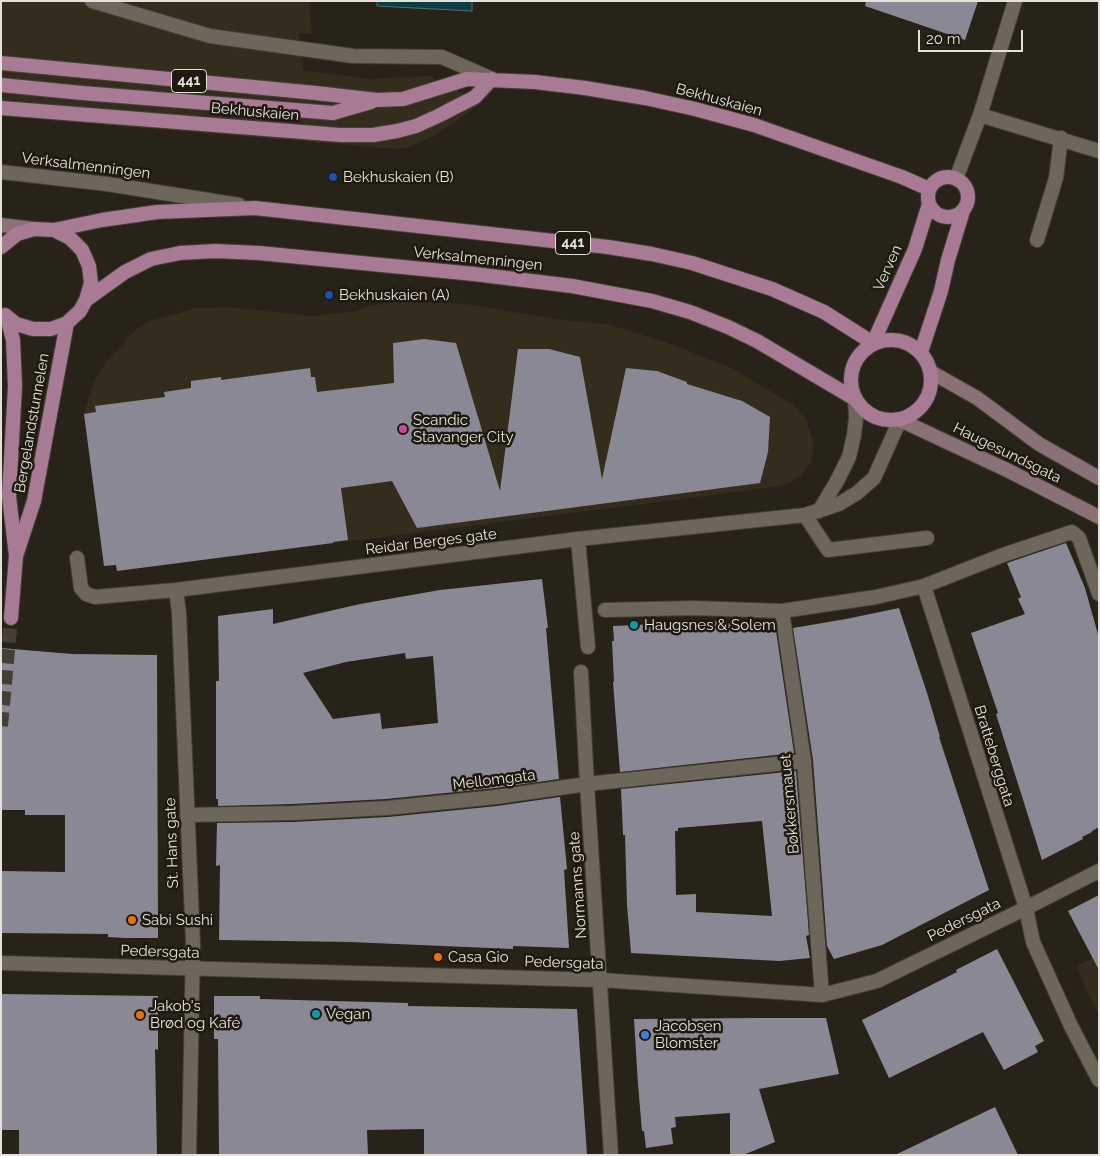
<!DOCTYPE html>
<html>
<head>
<meta charset="utf-8">
<style>
  body { margin:0 }
  #map { position:relative; width:1100px; height:1156px; overflow:hidden; background:#282319; font-family:Raleway,sans-serif }
  canvas { display:block }
  .frame { position:absolute; inset:0; border:2px solid #e4e1da; pointer-events:none }
  .scale { position:absolute; left:918px; top:30px; width:105px; height:22px; box-sizing:border-box; border:2px solid #e4e1da; border-top:0; padding-left:6px; font-size:15px; line-height:18px; white-space:nowrap; color:#e4e1da; -webkit-text-stroke:4px #1f1a10; paint-order:stroke }
</style>
</head>
<body>
<div id="map">
<canvas width="1100" height="1156"></canvas>
<div class="frame"></div>
<div class="scale">20 m</div>
</div>
<script>
const ctx = document.querySelector('canvas').getContext('2d');
ctx.lineJoin = 'round';
function fillPath(path, color) {
  ctx.fillStyle = color;
  ctx.fill(path, 'evenodd');
}
function shape(rows) {
  const path = new Path2D();
  for (const r of rows) {
    if (r.length === 3) {
      path.moveTo(r[0] + r[2], r[1]);
      path.arc(r[0], r[1], r[2], 0, 2 * Math.PI);
      continue;
    }
    path.moveTo(r[0], r[1]);
    for (let i = 2; i < r.length; i += 2) path.lineTo(r[i], r[i + 1]);
  }
  return path;
}
function strokePath(path, color, width, dash) {
  ctx.strokeStyle = color;
  ctx.lineWidth = width;
  ctx.lineCap = dash ? 'butt' : 'round';
  ctx.setLineDash(dash || []);
  ctx.stroke(path);
}
function write(font, color, halo, rows, align = 'center') {
  ctx.font = font + ' Raleway,sans-serif';
  ctx.lineWidth = 5;
  ctx.setLineDash([]);
  ctx.textBaseline = 'middle';
  ctx.strokeStyle = halo;
  ctx.fillStyle = color;
  for (const [text, x, y, turn = 0] of rows) {
    ctx.save();
    ctx.translate(x, y);
    ctx.rotate((+turn || 0) * Math.PI / 180);
    ctx.textAlign = isNaN(turn) ? turn : align;
    if (halo) ctx.strokeText(text, 0, 0);
    ctx.fillText(text, 0, 0);
    ctx.restore();
  }
}
fillPath(shape([
  [1,1,309,1,312,34,299,33,303,70,368,79,429,76,482,103,434,136,409,147,396,149,1,116],
  [401,301,465,304,549,318,611,325,674,345,732,368,793,405,804,415,813,440,813,452,810,464,801,475,789,483,775,487,117,571,116,565,104,566,84,414,93,383,105,364,136,329,150,321,197,308,226,307,313,316,356,311,370,306],
  [1099,955,1099,1014,1087,992,1077,966]
]), '#342c1d');
const water = shape([
  [377,1,472,1,472,11,377,6,377,1]
]);
fillPath(water, '#0b3f44');
strokePath(water, '#4c7071', 1);
fillPath(shape([
  [866,1,978,1,965,40,865,6],
  [424,339,456,343,500,491,518,349,549,349,580,357,602,479,626,368,657,371,687,382,687,384,742,401,770,417,768,452,760,483,417,528,392,481,341,488,348,540,333,542,333,543,117,571,116,565,104,566,84,414,96,412,95,406,165,397,164,392,191,388,191,381,221,377,221,380,310,368,311,377,315,377,317,392,394,383,393,343],
  [1066,543,1085,588,1099,638,1099,827,1092,831,1092,832,1082,837,1083,839,1042,860,996,714,998,713,971,633,1025,614,1018,599,1021,597,1007,563],
  [542,579,548,628,546,628,559,779,495,788,386,799,293,804,218,806,218,799,216,799,216,681,219,681,218,616,273,609,273,624,360,604,440,590],
  [405,653,406,659,433,656,438,723,382,729,380,713,333,719,303,673,346,662],
  [899,608,928,696,940,737,939,737,989,890,882,945,834,959,827,946,813,760,793,628,846,619],
  [721,621,721,624,766,621,767,633,776,631,794,753,620,772,613,682,614,682,612,641,614,641,613,626],
  [1,648,72,654,157,655,158,938,125,938,108,937,108,934,1,933,1,871,65,872,65,815,25,815,25,810,1,810],
  [796,771,809,935,806,936,810,958,779,961,631,953,627,905,625,835,623,835,621,789],
  [762,821,772,916,696,912,696,894,676,895,675,831,678,831,678,828],
  [560,797,567,869,564,870,569,948,513,946,513,949,350,942,219,940,220,865,216,866,217,823,293,822,388,817,497,806],
  [1099,895,1099,970,1068,911],
  [997,949,1044,1041,1035,1046,1038,1052,1004,1070,983,1032,889,1078,862,1020,957,972,956,970],
  [1,994,158,996,158,1050,155,1049,157,1155,19,1155,19,1130,1,1130],
  [214,996,260,996,260,999,408,1003,408,1006,577,1009,587,1155,424,1155,424,1129,367,1130,368,1155,219,1155,218,1039,214,1039],
  [757,1018,826,1018,839,1074,759,1089,775,1142,743,1155,730,1155,730,1113,675,1117,676,1127,671,1128,673,1144,646,1148,644,1131,642,1131,638,1084,634,1019],
  [995,1107,1018,1155,895,1155]
]), '#8b8895');
strokePath(shape([
  [1,726,11,618]
]), '#444036', 14, [14, 7]);
const service = shape([
  [92,1,210,36,353,56,442,57,492,79],
  [1,172,107,184,239,205],
  [1037,240,1056,178,1061,138],
  [805,515,828,550,927,538],
  [578,539,588,647]
]);
const minor = shape([
  [980,115,1099,151],
  [956,179,980,115,1015,1],
  [819,511,837,481,849,457,854,435,856,418,855,399],
  [77,558,81,588,86,594,95,597,176,590,578,539,805,515,839,504,857,493,874,478,900,420],
  [924,586,1026,908,1033,942,1071,1026,1099,1080],
  [176,590,179,613,193,943,189,1155],
  [605,610,694,608,782,611,876,597,924,586,1003,555,1072,532,1079,538,1099,594],
  [782,611,804,761,822,995],
  [581,672,587,784,611,1155],
  [187,815,293,813,387,808,496,797,587,784,804,761]
]);
const tertiary = shape([
  [1,963,600,980,822,995,877,981,1026,908,1099,871]
]);
const secondary = shape([
  [1,225,34,229],
  [931,372,977,398,1039,444,1099,478],
  [900,420,1009,471,1099,517]
]);
const primary = shape([
  [1,63,316,93,377,100,403,99,467,79,535,82,585,88,645,98,695,109,754,125,902,177,929,189],
  [1,85,82,93,333,113,371,102],
  [1,108,340,135,373,135,397,131,416,126,438,116,475,97,492,79],
  [948,197,20],
  [54,230,102,220,157,212,255,208,608,247,652,254,692,263,772,289,824,312,873,343,915,249,929,204],
  [1,247,17,234,34,229,54,230,70,238,82,250,89,266,91,283,86,300,80,311,67,323,51,329,33,329,16,324,5,315],
  [86,300,125,272,151,259,180,253,215,251,259,253,474,274,572,286,652,301,690,312,728,327,757,341,855,399],
  [7,317,13,340,15,386,9,496,16,556,11,618],
  [891,380,40],
  [921,352,941,291,948,260,963,211],
  [17,553,34,501,67,323]
]);
strokePath(service, '#443f38', 16);
strokePath(minor, '#443f38', 16);
strokePath(tertiary, '#443f38', 16);
strokePath(secondary, '#443f38', 16);
strokePath(primary, '#443f38', 16);
strokePath(service, '#6c665b', 14);
strokePath(minor, '#6c665b', 14);
strokePath(tertiary, '#6c665b', 14);
strokePath(secondary, '#8a7077', 14);
strokePath(primary, '#a87a93', 14);
for (const [x, y, r, color] of [
  [333,177,5,"#1a4fb4"],
  [329,295,5,"#1a4fb4"],
  [403,429,5,"#d1479c"],
  [634,625,5,"#0f9aa8"],
  [132,920,5,"#e8710a"],
  [438,957,5,"#e8710a"],
  [316,1014,5,"#0f9aa8"],
  [140,1015,5,"#e8710a"],
  [645,1035,5,"#3f7fe0"]
]) {
  const dot = new Path2D();
  dot.arc(x, y, r, 0, 2 * Math.PI);
  ctx.fillStyle = color;
  ctx.fill(dot);
  strokePath(dot, '#1f1a10', 2);
}
for (const [x, y, w] of [
  [189,81,35],
  [573,243,35]
]) {
  const box = new Path2D();
  box.roundRect(x - w / 2, y - 11.5, w, 23, 4);
  ctx.fillStyle = '#1f1a10';
  ctx.fill(box);
  strokePath(box, '#e4e1da', 1);
}
write('bold 14px', '#e4e1da', null, [
  ["441",189,81],
  ["441",573,243]
]);
write('15px', '#e4e1da', '#1f1a10', [
  ["Bekhuskaien",719,100,15],
  ["Bekhuskaien",255,112,5],
  ["Verksalmenningen",86,166,7],
  ["Verksalmenningen",478,259,6],
  ["Verven",888,268,-66],
  ["Bergelandstunnelen",32,423,-80],
  ["Haugesundsgata",1007,453,26],
  ["Reidar Berges gate",431,542,-7],
  ["Bratteberggata",994,756,73],
  ["Mellomgata",494,780,-7],
  ["Bøkkersmauet",790,804,-95],
  ["St. Hans gate",172,843,-92],
  ["Normanns gate",578,885,-94],
  ["Pedersgata",964,920,-26],
  ["Pedersgata",160,952,2],
  ["Pedersgata",564,963,2]
]);
write('15px', '#e4e1da', '#1f1a10', [
  ["Bekhuskaien (B)",343,177],
  ["Bekhuskaien (A)",339,295],
  ["Scandic",413,420],
  ["Stavanger City",413,437],
  ["Haugsnes & Solem",644,625],
  ["Sabi Sushi",142,920],
  ["Casa Gio",448,957],
  ["Jakob's",150,1006],
  ["Brød og Kafé",150,1023],
  ["Vegan",326,1014],
  ["Jacobsen",655,1026],
  ["Blomster",655,1043]
], 'left');
</script>
</body>
</html>
